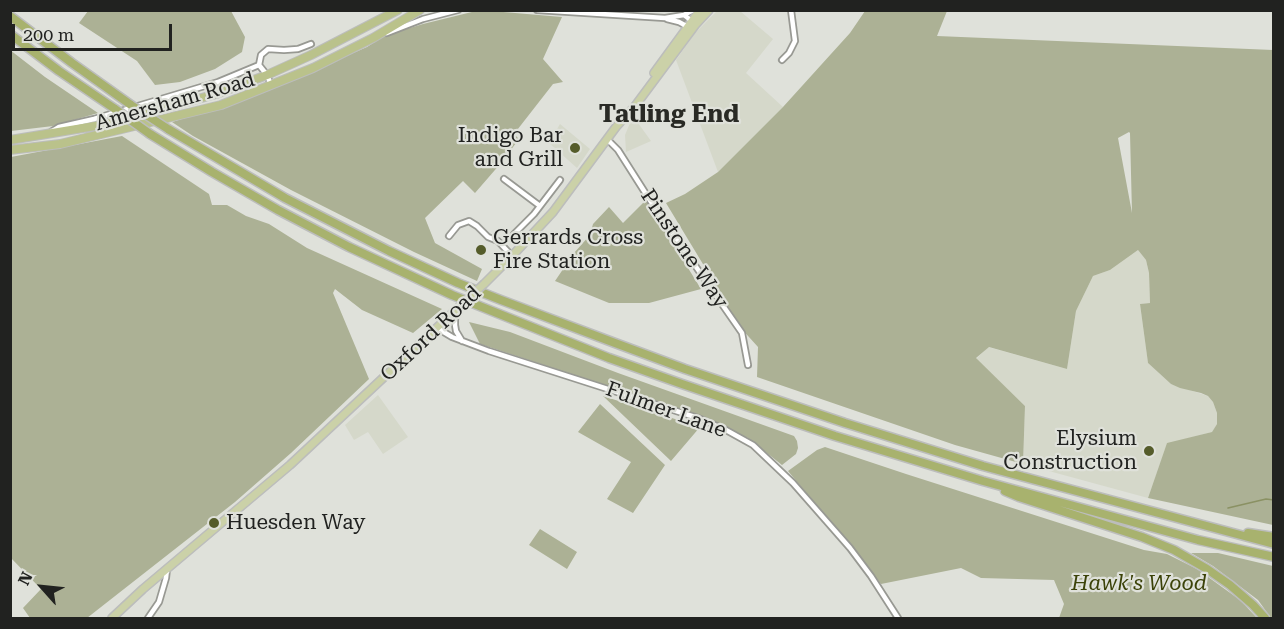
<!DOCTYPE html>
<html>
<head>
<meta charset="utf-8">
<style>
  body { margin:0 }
  #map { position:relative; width:1284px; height:629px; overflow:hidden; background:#dfe1da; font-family:"Roboto Serif",serif }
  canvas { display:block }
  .frame { position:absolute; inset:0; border:12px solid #212220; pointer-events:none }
  .north { position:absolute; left:12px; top:557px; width:60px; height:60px; -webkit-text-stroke:4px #dfe1da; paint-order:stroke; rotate:297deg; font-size:16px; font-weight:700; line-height:24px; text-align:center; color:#212220 }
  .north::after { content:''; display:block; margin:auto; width:21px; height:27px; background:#212220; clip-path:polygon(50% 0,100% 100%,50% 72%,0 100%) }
  .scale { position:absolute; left:12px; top:24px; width:160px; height:27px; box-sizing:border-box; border:3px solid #212220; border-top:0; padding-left:8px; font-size:18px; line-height:21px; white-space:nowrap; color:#212220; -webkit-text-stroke:4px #dfe1da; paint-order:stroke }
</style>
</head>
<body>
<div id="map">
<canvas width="1284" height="629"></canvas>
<div class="frame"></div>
<div class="north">N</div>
<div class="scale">200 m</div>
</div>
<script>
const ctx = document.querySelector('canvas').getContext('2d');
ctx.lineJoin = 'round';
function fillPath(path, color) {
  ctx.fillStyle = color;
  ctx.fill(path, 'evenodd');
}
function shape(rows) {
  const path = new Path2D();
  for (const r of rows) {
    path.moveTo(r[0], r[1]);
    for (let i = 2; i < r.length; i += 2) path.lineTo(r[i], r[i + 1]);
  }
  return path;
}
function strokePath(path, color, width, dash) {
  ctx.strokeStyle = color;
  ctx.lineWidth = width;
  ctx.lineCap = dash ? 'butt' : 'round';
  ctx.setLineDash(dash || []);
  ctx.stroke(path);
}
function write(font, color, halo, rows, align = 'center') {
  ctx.font = font + ' "Roboto Serif",serif';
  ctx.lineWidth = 4.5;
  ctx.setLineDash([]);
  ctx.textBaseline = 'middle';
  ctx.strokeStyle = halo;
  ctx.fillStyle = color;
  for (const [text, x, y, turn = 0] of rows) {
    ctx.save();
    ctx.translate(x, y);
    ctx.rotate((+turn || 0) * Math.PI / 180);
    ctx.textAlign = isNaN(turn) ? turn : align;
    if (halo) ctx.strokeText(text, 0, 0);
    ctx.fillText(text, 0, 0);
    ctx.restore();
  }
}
fillPath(shape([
  [717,11,740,11,773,39,746,73,783,107,718,172,676,60,695,33],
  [633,116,651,141,626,152,625,135],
  [560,124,590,149,577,168,549,143],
  [1138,250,1146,260,1149,273,1150,303,1140,304,1148,363,1171,384,1208,396,1213,402,1217,413,1217,424,1212,432,1167,444,1148,498,1023,464,1025,406,976,359,988,347,1067,369,1076,311,1093,276,1110,270],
  [378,395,408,437,383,454,368,432,354,440,345,425]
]), '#d5d8ca');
fillPath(shape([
  [480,10,562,17,543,59,563,82,553,84,514,134,519,139,501,163,475,193,463,181,425,218,435,243,482,269,477,281,414,252,291,190,193,136,172,122,220,107,280,85,367,47,384,36,423,24],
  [88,11,231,11,245,37,242,52,215,69,180,82,155,85,137,61,79,23],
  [865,11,947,11,937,36,1273,50,1273,525,1148,498,1167,443,1212,432,1217,424,1217,413,1213,402,1208,396,1201,393,1180,388,1171,384,1148,363,1140,304,1150,303,1149,273,1146,260,1138,250,1110,270,1093,276,1076,311,1067,369,989,347,976,358,1025,406,1023,464,955,445,757,377,758,347,703,286,712,279,666,203,685,194,718,172,783,107,850,33],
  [1129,132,1130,133,1132,213,1118,138],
  [10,50,45,77,98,113,53,126,11,131],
  [122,136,209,194,212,205,227,205,246,216,269,224,307,248,442,309,413,333,362,310,335,289,333,293,369,379,291,453,235,502,87,618,30,618,23,608,41,589,10,557,11,157],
  [646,200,701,289,649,303,609,303,555,281,574,253,590,235,593,224,609,207,623,223],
  [469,322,510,332,618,373,794,436,797,441,798,448,796,454,782,465,748,438,705,418,480,344],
  [603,396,700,427,671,461],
  [600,404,665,465,633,513,607,499,631,462,578,432],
  [825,447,906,474,1144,550,1167,554,1197,569,1240,600,1257,618,1059,618,1064,604,1054,580,981,578,961,568,881,584,788,471,817,450],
  [540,529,577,552,567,569,529,545],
  [1191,553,1218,553,1273,566,1273,618,1271,618,1258,600,1213,566]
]), '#acb195');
strokePath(shape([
  [1228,508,1266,499,1274,500]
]), '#8a9163', 1.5);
const minor = shape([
  [537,10,665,18,684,15,693,22],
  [684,15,693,10],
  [667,19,679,22,690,28],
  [387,33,423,19,458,10],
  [782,60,789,53,795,41,791,10],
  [271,85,267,75,259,65,261,55,268,49,284,50,298,49,311,44],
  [51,132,59,127,94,119,218,82,259,65],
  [607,139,618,150,653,205,742,333,748,365],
  [504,179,540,206],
  [514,234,534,214,560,180],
  [449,236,458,225,469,221,477,226,488,237,498,241,512,256],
  [458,309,455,319,455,325,456,331,462,341],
  [437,328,452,337,489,351,698,418,726,430,753,445,793,483,850,548,871,576,898,618],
  [148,618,159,602,166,578,167,569]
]);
const primary = shape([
  [654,73,700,10],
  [484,284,512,256,553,212,616,127,635,106,696,24,709,10],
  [112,618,143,589,290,465,459,307]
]);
const trunk = shape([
  [10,140,107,124,216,94,267,75,311,55,398,10],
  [10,150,60,144,221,105,313,68,373,38,420,10]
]);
const motorway = shape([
  [10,16,72,63,131,105],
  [10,34,59,71,115,109],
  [168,129,285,198,389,251,458,283,501,300,615,343,685,369,845,423,983,466,1274,544],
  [150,134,212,172,278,210,349,247,452,295,609,358,682,384,835,436,983,481,1198,540,1274,557],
  [1005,491,1019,497,1142,537,1174,550,1207,569,1230,585,1253,605,1265,618],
  [1248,533,1274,537]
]);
strokePath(minor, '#989993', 8);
strokePath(primary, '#bcbdbc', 10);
strokePath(trunk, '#bcbdbc', 10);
strokePath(motorway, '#bcbdbc', 11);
strokePath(minor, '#fff', 4.5);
strokePath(primary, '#cbd1a8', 7);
strokePath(trunk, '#bac28b', 8);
strokePath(motorway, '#a8b26e', 8);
const primaryBridge = shape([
  [459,307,484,284]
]);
const motorwayBridge = shape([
  [131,105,168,129],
  [115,109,150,134]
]);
strokePath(primaryBridge, '#bcbdbc', 10, []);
strokePath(motorwayBridge, '#bcbdbc', 11, []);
strokePath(primaryBridge, '#cbd1a8', 7);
strokePath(motorwayBridge, '#a8b26e', 8);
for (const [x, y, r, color] of [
  [575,148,6,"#555c2a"],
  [481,250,6,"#555c2a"],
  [1149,451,6,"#555c2a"],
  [214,523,6,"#555c2a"]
]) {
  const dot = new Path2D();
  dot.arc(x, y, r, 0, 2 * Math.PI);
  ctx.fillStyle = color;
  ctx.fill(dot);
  strokePath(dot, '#dfe1da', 2);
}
write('21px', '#212220', '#dfe1da', [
  ["Amersham Road",175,102,-16],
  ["Pinstone Way",684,249,56],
  ["Oxford Road",431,334,-43],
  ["Fulmer Lane",666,410,20]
]);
write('21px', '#212220', '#dfe1da', [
  ["Indigo Bar",563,136],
  ["and Grill",563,160],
  ["Gerrards Cross",493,238,"left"],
  ["Fire Station",493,262,"left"],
  ["Elysium",1137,439],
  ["Construction",1137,463],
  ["Huesden Way",226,523,"left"]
], 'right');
write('italic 21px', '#3b4208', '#dfe1da', [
  ["Hawk's Wood",1139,584]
]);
write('bold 24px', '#292a25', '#dfe1da', [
  ["Tatling End",669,115]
]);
</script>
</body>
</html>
